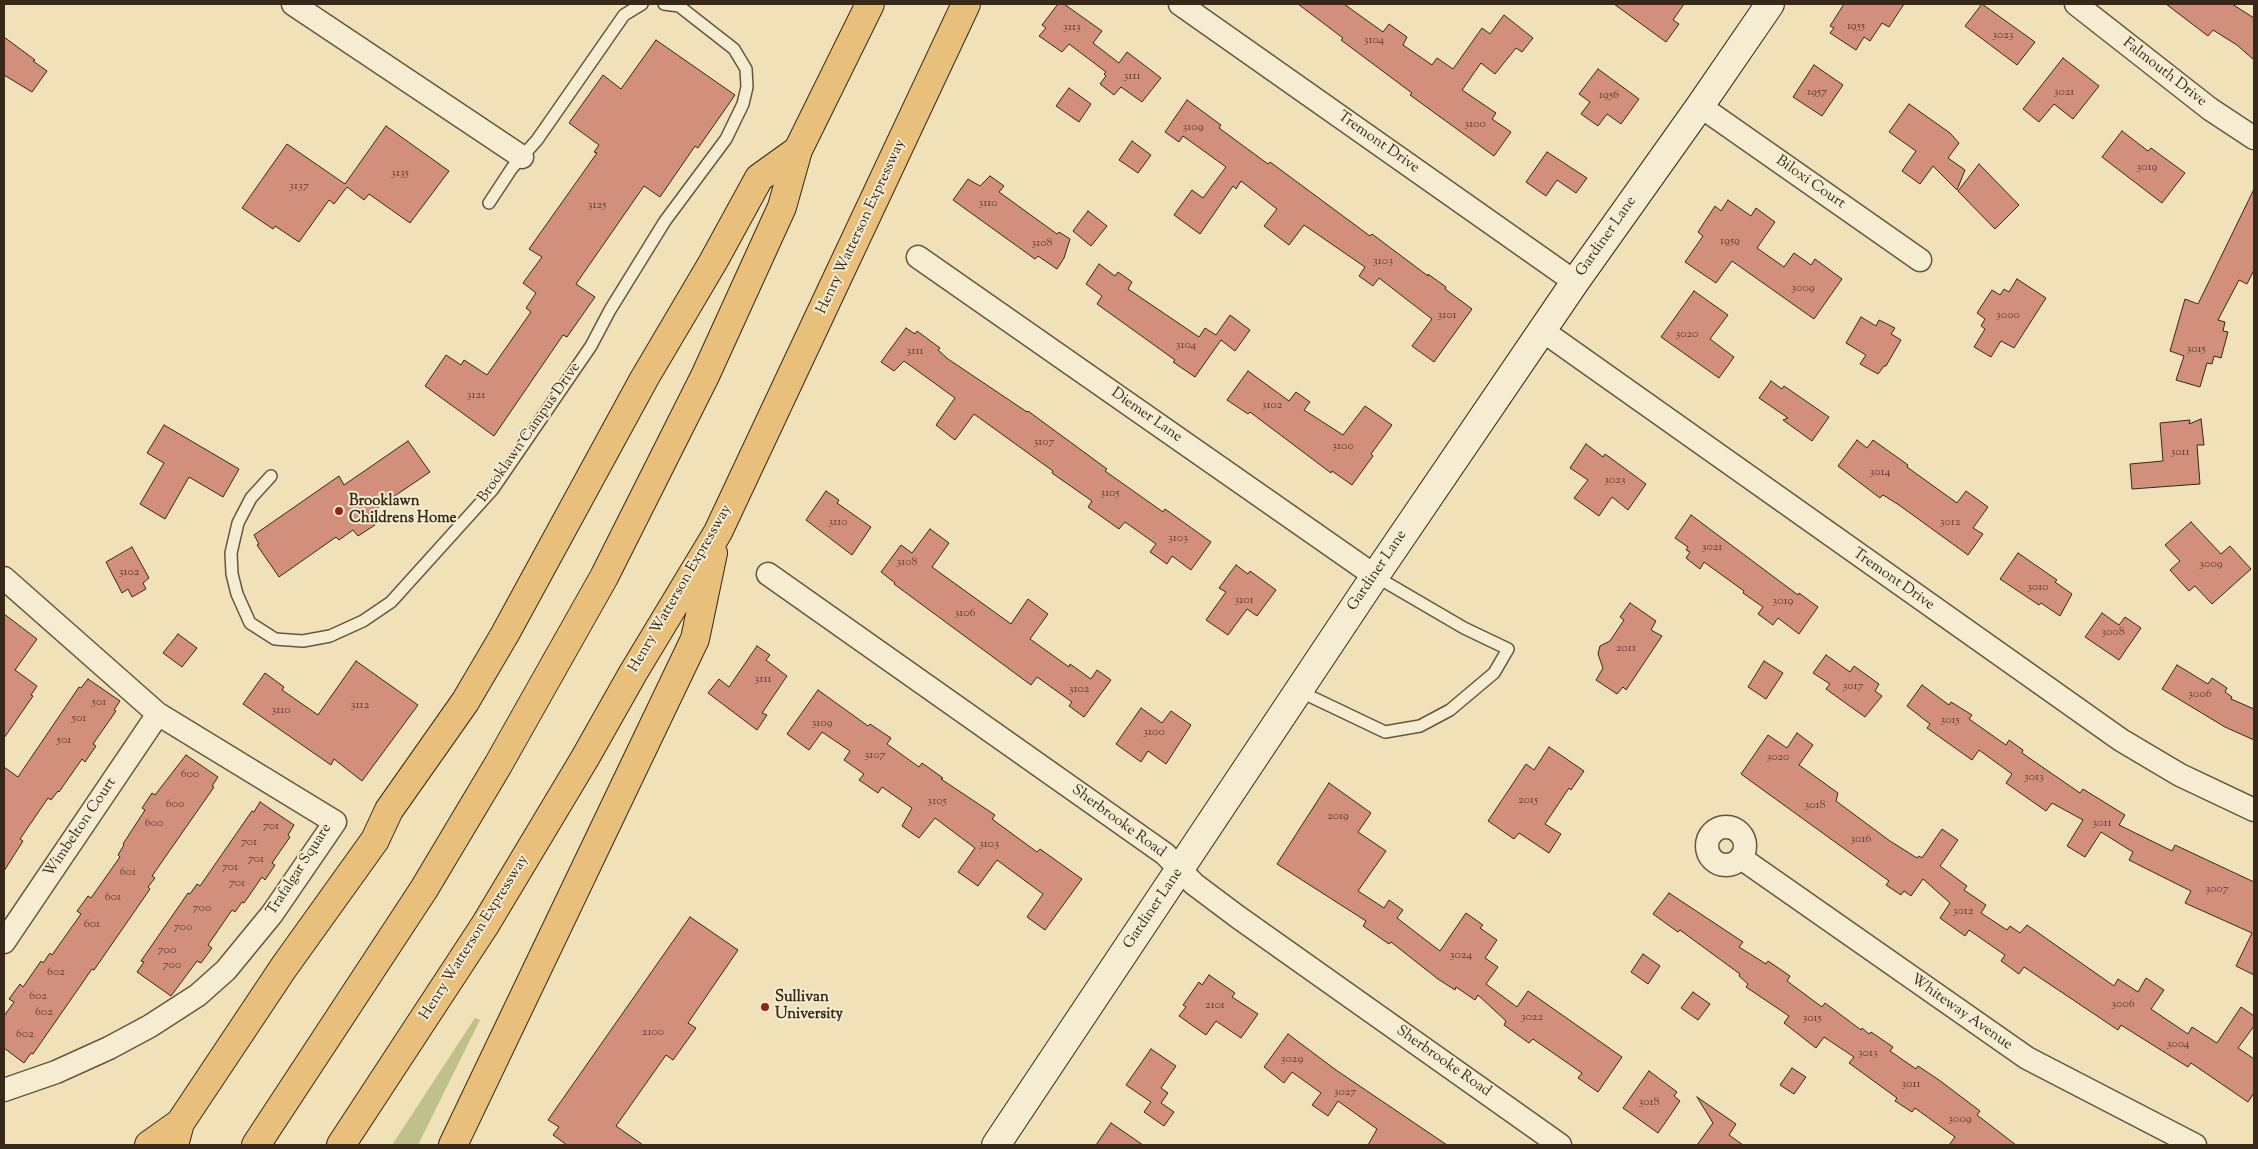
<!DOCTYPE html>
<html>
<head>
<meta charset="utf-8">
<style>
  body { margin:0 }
  #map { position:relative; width:2258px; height:1149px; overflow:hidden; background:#f1e1b8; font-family:"Sorts Mill Goudy",serif }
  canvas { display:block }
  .frame { position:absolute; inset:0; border:5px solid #372819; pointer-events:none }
</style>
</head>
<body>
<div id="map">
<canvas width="2258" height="1149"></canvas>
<div class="frame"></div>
</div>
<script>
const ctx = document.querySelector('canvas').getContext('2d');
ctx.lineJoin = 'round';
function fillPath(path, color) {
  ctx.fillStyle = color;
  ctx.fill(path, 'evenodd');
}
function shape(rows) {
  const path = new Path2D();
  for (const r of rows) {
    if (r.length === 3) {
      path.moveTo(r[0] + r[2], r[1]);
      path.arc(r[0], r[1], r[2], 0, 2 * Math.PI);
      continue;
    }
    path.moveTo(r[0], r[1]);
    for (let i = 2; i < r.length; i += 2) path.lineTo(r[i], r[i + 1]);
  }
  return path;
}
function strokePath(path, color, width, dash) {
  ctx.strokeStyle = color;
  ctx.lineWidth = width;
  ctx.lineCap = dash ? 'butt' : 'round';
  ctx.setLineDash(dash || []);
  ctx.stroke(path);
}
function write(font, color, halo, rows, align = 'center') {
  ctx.font = font + ' "Sorts Mill Goudy",serif';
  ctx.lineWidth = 4;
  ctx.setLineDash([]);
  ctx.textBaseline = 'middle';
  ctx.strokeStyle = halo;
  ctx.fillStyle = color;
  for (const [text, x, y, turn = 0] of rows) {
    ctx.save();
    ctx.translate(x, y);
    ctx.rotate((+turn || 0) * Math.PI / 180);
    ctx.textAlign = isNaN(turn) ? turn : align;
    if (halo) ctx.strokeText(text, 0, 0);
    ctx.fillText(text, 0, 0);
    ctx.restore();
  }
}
fillPath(shape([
  [475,1018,480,1020,418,1145,392,1145]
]), '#c0c18a');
const building = shape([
  [1058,4,1064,4,1102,31,1093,43,1119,63,1127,52,1161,78,1142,102,1121,87,1114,95,1100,84,1106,76,1104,74,1106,72,1069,44,1062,52,1039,36,1046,28,1042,25,1058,4],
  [1298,4,1344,4,1383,32,1389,24,1407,37,1403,45,1432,65,1437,58,1453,69,1482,28,1490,34,1504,15,1533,38,1522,52,1516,48,1495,74,1481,63,1462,90,1496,113,1492,119,1511,132,1494,156,1410,95,1412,93,1341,40,1343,38,1298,4],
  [1614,4,1684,4,1673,20,1679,24,1666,42,1614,4],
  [1844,4,1904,4,1889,27,1882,23,1870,41,1864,37,1856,50,1830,33,1834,28,1830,26,1844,4],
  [1982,4,2035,42,2017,65,1965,26,1982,4],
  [2166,4,2232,4,2254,18,2254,60,2237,45,2213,30,2208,36,2166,4],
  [4,37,35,60,33,61,47,71,32,92,4,75,4,37],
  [656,40,735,95,698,148,695,146,660,197,644,186,576,284,595,297,567,337,563,335,494,436,425,386,446,355,461,365,464,360,487,375,531,312,526,308,536,293,523,283,542,257,529,249,597,153,594,152,599,145,569,123,603,75,621,89,656,40],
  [2063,58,2099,86,2073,119,2054,104,2039,122,2023,109,2063,58],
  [1814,65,1843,85,1822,116,1793,97,1814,65],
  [1598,69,1639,99,1621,124,1607,114,1598,126,1581,114,1590,102,1579,94,1598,69],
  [1069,88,1091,104,1079,122,1056,106,1069,88],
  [1187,100,1221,125,1219,128,1268,164,1270,162,1370,236,1372,234,1428,276,1428,274,1446,287,1445,289,1472,309,1434,362,1412,346,1432,319,1379,278,1373,286,1359,276,1365,267,1304,225,1289,245,1264,226,1277,209,1241,181,1236,189,1233,186,1200,234,1174,215,1192,190,1203,198,1226,167,1183,136,1179,142,1165,132,1187,100],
  [1909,104,1950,133,1959,143,1948,158,1965,170,1957,190,1933,166,1920,184,1902,171,1916,151,1889,132,1909,104],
  [386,126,449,171,410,223,369,194,364,200,347,187,334,204,329,200,299,242,275,226,273,229,242,208,287,144,345,184,386,126],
  [2122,131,2148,151,2151,148,2185,173,2162,203,2102,157,2122,131],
  [1132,141,1151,155,1138,173,1119,160,1132,141],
  [1547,152,1587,178,1576,193,1557,180,1546,196,1526,182,1547,152],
  [1979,164,2019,205,1995,229,1958,191,1979,164],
  [990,176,1004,186,999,192,1057,234,1059,232,1070,239,1064,258,1057,269,1038,256,1035,259,953,200,968,179,980,186,990,176],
  [2254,189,2254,270,2247,284,2239,280,2218,320,2225,322,2223,331,2228,332,2221,358,2214,356,2212,364,2207,363,2200,387,2176,380,2184,356,2170,351,2185,299,2198,304,2254,189],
  [1728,200,1751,216,1756,208,1775,222,1757,248,1784,267,1794,253,1811,265,1815,259,1842,279,1814,319,1732,261,1716,283,1685,262,1703,236,1698,232,1715,206,1721,211,1728,200],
  [1088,211,1107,226,1091,246,1073,231,1088,211],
  [1099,264,1115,276,1118,272,1132,282,1128,289,1199,337,1205,328,1216,335,1230,315,1250,330,1235,351,1221,340,1195,377,1173,362,1175,360,1097,304,1102,296,1086,284,1099,264],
  [2017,279,2046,298,2014,348,2001,341,1991,357,1974,347,1985,329,1981,326,1985,319,1977,313,1992,290,2000,295,2004,289,2009,292,2017,279],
  [1694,291,1728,315,1710,339,1734,357,1719,378,1661,337,1694,291],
  [1861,317,1876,326,1879,320,1895,328,1891,334,1901,340,1886,366,1884,366,1878,374,1860,364,1866,355,1846,343,1861,317],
  [906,328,915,334,917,331,940,348,938,350,948,359,1027,412,1028,411,1107,469,1105,471,1163,512,1165,509,1211,542,1191,570,1172,556,1167,564,1150,552,1156,544,1125,522,1119,529,1088,507,1092,501,1052,473,1053,471,974,414,955,440,936,425,955,398,904,361,894,371,881,362,906,328],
  [1248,371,1289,401,1296,392,1310,402,1304,410,1343,435,1365,406,1392,425,1371,454,1373,456,1352,485,1332,471,1331,473,1250,412,1248,414,1227,400,1248,371],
  [1771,381,1782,389,1784,386,1829,417,1812,441,1783,420,1788,418,1759,398,1771,381],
  [2201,419,2204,445,2197,445,2200,484,2132,489,2130,464,2163,461,2160,423,2190,420,2189,424,2201,419],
  [164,425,239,469,223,497,189,477,165,519,140,504,164,463,147,453,164,425],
  [1857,440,1867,448,1873,440,1908,465,1907,467,1957,503,1966,491,1988,507,1973,528,1983,534,1968,555,1899,505,1883,495,1880,498,1838,466,1857,440],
  [408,441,430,472,368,514,375,525,358,536,353,530,339,540,336,537,279,577,257,545,259,544,254,535,339,476,344,485,408,441],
  [1586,444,1603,457,1605,454,1646,484,1628,510,1612,497,1599,516,1574,498,1588,480,1570,468,1586,444],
  [826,491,839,500,837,503,871,527,852,555,806,520,826,491],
  [1691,515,1798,595,1799,593,1818,607,1799,634,1778,618,1773,625,1758,614,1763,607,1743,593,1744,591,1704,562,1700,569,1686,558,1690,552,1686,550,1688,547,1675,538,1691,515],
  [2191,522,2221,554,2230,546,2251,569,2212,604,2195,586,2189,591,2170,570,2180,561,2165,545,2191,522],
  [930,529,949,543,932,567,1011,624,1028,599,1048,614,1030,639,1069,667,1070,664,1091,679,1097,670,1111,680,1084,717,1069,706,1072,702,1037,677,1031,685,894,584,895,583,881,572,901,545,912,553,930,529],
  [132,547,149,578,143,583,146,589,132,597,128,589,122,593,106,562,132,547],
  [2018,553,2057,580,2055,582,2072,594,2060,616,2041,603,2039,605,2000,579,2018,553],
  [1236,565,1248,574,1250,571,1276,590,1257,616,1247,609,1228,635,1206,620,1226,592,1219,588,1236,565],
  [1630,603,1656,621,1651,630,1662,636,1626,690,1623,687,1617,694,1596,680,1603,668,1598,654,1600,646,1610,641,1624,620,1620,617,1630,603],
  [2102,613,2119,625,2125,617,2141,628,2119,660,2085,637,2102,613],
  [4,614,37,639,15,670,37,686,31,695,33,696,4,738,4,614],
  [178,634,197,648,182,667,163,653,178,634],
  [757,646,770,655,766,660,787,676,762,713,767,715,757,730,708,693,719,679,729,687,757,646],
  [1826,655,1850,672,1854,666,1879,684,1875,691,1882,696,1865,717,1826,689,1830,684,1813,673,1826,655],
  [356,661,418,705,362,781,334,759,331,765,243,704,265,673,284,687,282,690,318,715,356,661],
  [1764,661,1783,673,1766,699,1748,687,1764,661],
  [2177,665,2208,684,2212,678,2227,688,2225,692,2232,697,2231,699,2254,709,2254,740,2225,727,2162,689,2177,665],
  [88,679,120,701,114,710,116,711,93,744,96,746,85,762,82,759,59,792,58,791,51,800,48,798,20,839,23,841,4,871,4,767,18,777,79,687,81,688,88,679],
  [1922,685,1949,705,1951,702,1972,715,1969,719,2006,745,2009,740,2023,750,2022,753,2080,793,2083,789,2125,815,2119,825,2172,851,2175,845,2254,882,2254,975,2236,966,2252,933,2185,903,2191,891,2129,860,2133,852,2101,832,2085,857,2067,846,2083,820,2052,803,2046,811,2006,783,2012,774,1979,750,1972,760,1927,728,1930,724,1907,706,1922,685],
  [818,690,868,726,870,724,891,738,887,744,919,767,922,763,943,778,941,779,995,815,992,819,1037,852,1040,849,1082,879,1045,930,1027,917,1043,894,997,860,978,886,958,872,975,848,935,818,919,838,902,826,912,808,882,787,878,793,859,780,864,774,844,760,850,751,822,732,809,750,787,734,818,690],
  [1141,708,1162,723,1171,711,1191,725,1166,764,1148,751,1141,762,1116,744,1141,708],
  [1797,733,1813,745,1799,765,1838,793,1836,801,1890,841,1917,858,1919,856,1922,858,1942,829,1958,840,1940,866,1967,886,1964,890,1986,905,1981,913,2007,930,2010,926,2020,933,2027,925,2114,986,2118,979,2138,992,2146,978,2164,990,2151,1009,2188,1034,2192,1027,2217,1043,2241,1007,2254,1016,2254,1026,2238,1048,2254,1059,2254,1093,2248,1102,2191,1063,2188,1067,2121,1025,2118,1030,2024,967,2019,974,2001,961,2005,955,1992,946,1969,930,1965,936,1940,918,1950,903,1923,879,1911,896,1904,891,1901,895,1886,885,1889,881,1741,774,1768,735,1787,748,1797,733],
  [1549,747,1584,771,1571,790,1569,788,1545,824,1561,834,1549,853,1519,833,1514,839,1488,821,1526,764,1534,770,1549,747],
  [186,755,218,777,212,786,214,787,152,876,155,878,148,887,150,889,94,970,92,969,33,1054,31,1053,24,1063,4,1048,4,1016,14,1002,9,999,20,984,23,987,41,961,43,963,50,953,52,955,81,914,77,911,83,903,88,896,91,898,120,857,118,855,124,845,123,844,145,810,142,808,152,793,155,795,186,755],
  [1329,783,1371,813,1358,832,1386,851,1358,891,1384,908,1389,900,1403,910,1397,918,1440,951,1466,913,1483,925,1480,928,1497,940,1485,958,1498,967,1486,984,1517,1007,1528,991,1622,1057,1598,1092,1578,1078,1582,1073,1533,1039,1529,1043,1504,1025,1506,1021,1478,995,1475,1000,1456,987,1455,990,1438,979,1391,942,1389,944,1363,926,1366,921,1277,864,1329,783],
  [260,802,294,825,288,835,290,837,272,863,275,865,265,880,262,877,244,903,242,902,235,912,232,910,208,945,212,948,201,963,197,961,171,996,137,972,144,962,141,961,188,893,190,894,197,884,200,886,252,811,254,812,260,802],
  [1669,893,1743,942,1739,947,1766,964,1768,961,1790,976,1787,981,1822,1007,1825,1003,1861,1030,1862,1028,1869,1034,1871,1032,1893,1047,1890,1051,1916,1069,1918,1066,1939,1080,1980,1111,1977,1115,2016,1145,1949,1145,1955,1137,1915,1108,1912,1112,1895,1101,1897,1098,1849,1063,1854,1057,1824,1037,1816,1048,1784,1023,1789,1016,1746,987,1748,984,1739,976,1740,974,1680,930,1678,932,1653,914,1669,893],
  [690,917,738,950,688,1023,696,1028,673,1060,666,1055,616,1126,643,1145,567,1145,553,1135,559,1127,548,1120,690,917],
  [1643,954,1660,966,1648,984,1631,972,1643,954],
  [1209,975,1235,993,1232,997,1258,1014,1241,1038,1216,1021,1206,1035,1179,1016,1186,1007,1183,1005,1199,982,1202,985,1209,975],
  [1693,992,1710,1004,1698,1020,1681,1008,1693,992],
  [1288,1034,1336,1070,1447,1145,1368,1145,1377,1129,1338,1101,1328,1116,1312,1105,1321,1093,1292,1072,1284,1083,1264,1067,1288,1034],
  [1151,1049,1176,1066,1161,1088,1168,1093,1161,1103,1174,1112,1164,1126,1144,1112,1151,1102,1126,1085,1151,1049],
  [1792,1068,1806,1077,1794,1094,1780,1085,1792,1068],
  [1649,1071,1677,1092,1674,1096,1680,1101,1658,1133,1623,1108,1649,1071],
  [1697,1097,1736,1124,1729,1135,1743,1145,1697,1145,1713,1123,1697,1097],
  [1111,1123,1143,1145,1096,1145,1111,1123]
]);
fillPath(building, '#d28f7c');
strokePath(building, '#372819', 1);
const lane = shape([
  [489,203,512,168,537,140,624,15,642,4],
  [271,476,251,498,238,523,231,553,232,574,237,594,250,623,275,639,303,641,330,636,363,621,391,602,493,489,591,346,610,310,665,221,726,139,743,104,747,87,746,69,734,49,679,6,664,4],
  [1299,691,1385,732,1420,726,1450,710,1494,673,1508,649,1464,628,1375,576]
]);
const street = shape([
  [293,4,522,157],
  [1180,4,1575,282],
  [2076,4,2210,109,2254,138],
  [1700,106,1920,260],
  [918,257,1375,576],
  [1543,331,2121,740,2180,775,2254,810],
  [768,574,1165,854,1194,884,1238,917,1560,1145],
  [4,578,158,714,335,822,272,914,226,970,198,995,150,1026,109,1048,56,1072,4,1090],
  [1726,846,19],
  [1741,858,2027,1058,2195,1145],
  [4,942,158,714]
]);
const secondary = shape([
  [996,1145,1375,576,1575,282,1700,106,1770,4]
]);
const highway = shape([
  [149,1145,180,1123],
  [174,1145,180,1123,284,967,375,840,389,810,465,702,505,634,644,379,713,262,759,178,798,150],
  [256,1145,424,889,498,765,604,577,705,376,782,207,798,150,870,4],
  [341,1145,485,925,585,758,633,673,718,532,966,4],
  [453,1145,695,639,713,553]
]);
strokePath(lane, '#665641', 14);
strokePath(street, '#665641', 25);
strokePath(secondary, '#372819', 30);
strokePath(highway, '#372819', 30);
strokePath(lane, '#f6ecd1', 11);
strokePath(street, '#f6ecd1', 22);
strokePath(secondary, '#f6ecd1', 28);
strokePath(highway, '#e8c07c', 28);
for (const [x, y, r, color] of [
  [339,511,5,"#8f2418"],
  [765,1007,5,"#8f2418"]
]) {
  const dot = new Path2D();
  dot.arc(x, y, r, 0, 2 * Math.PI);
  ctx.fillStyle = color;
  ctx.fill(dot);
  strokePath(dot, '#f6ecd1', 2);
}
write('12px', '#5e4232', null, [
  ["1955",1856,27],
  ["3113",1072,28],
  ["3023",2003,36],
  ["3104",1374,41],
  ["3111",1132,77],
  ["1957",1817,93],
  ["3021",2064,93],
  ["1956",1609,96],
  ["3100",1475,125],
  ["3109",1193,128],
  ["3019",2147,168],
  ["3135",400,174],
  ["3137",299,187],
  ["3110",988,204],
  ["3125",597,206],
  ["1959",1730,242],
  ["3108",1042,244],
  ["3103",1383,262],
  ["3009",1803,289],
  ["3101",1447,316],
  ["3000",2008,316],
  ["3020",1687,335],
  ["3104",1186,346],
  ["3015",2196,350],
  ["3111",915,352],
  ["3121",476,396],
  ["3102",1272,406],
  ["3107",1044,443],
  ["3100",1343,447],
  ["3011",2180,453],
  ["3014",1880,473],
  ["3023",1615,481],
  ["3105",1110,494],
  ["3110",838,523],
  ["3012",1950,523],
  ["3103",1178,539],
  ["3021",1712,548],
  ["3108",907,563],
  ["3009",2211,565],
  ["3102",129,573],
  ["3010",2038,588],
  ["3101",1244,601],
  ["3019",1783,602],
  ["3106",965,614],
  ["3008",2113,633],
  ["2011",1626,649],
  ["3111",763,680],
  ["3017",1853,687],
  ["3102",1079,690],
  ["3006",2200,695],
  ["501",99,703],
  ["3112",360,706],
  ["3110",281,711],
  ["501",79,719],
  ["3015",1950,721],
  ["3109",822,724],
  ["3100",1154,733],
  ["501",64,741],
  ["3107",875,756],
  ["3020",1778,758],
  ["600",190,775],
  ["3013",2034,778],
  ["2015",1528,801],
  ["3105",937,802],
  ["600",175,805],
  ["3018",1815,806],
  ["2019",1338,817],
  ["600",154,824],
  ["3011",2102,824],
  ["701",271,827],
  ["3016",1861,840],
  ["701",249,843],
  ["3103",989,845],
  ["701",256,860],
  ["701",230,868],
  ["601",128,873],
  ["701",237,884],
  ["3007",2217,890],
  ["601",113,898],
  ["700",202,909],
  ["3012",1963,912],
  ["601",92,925],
  ["700",183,928],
  ["700",167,951],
  ["3024",1461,956],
  ["700",172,966],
  ["602",56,973],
  ["602",38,997],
  ["3006",2123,1005],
  ["2101",1215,1006],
  ["602",44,1013],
  ["3022",1532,1018],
  ["3015",1812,1019],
  ["2100",653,1033],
  ["602",25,1035],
  ["3004",2178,1045],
  ["3013",1868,1054],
  ["3029",1292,1060],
  ["3011",1911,1085],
  ["3027",1345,1093],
  ["3018",1649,1103],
  ["3009",1960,1120]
]);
write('15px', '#372819', '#f6ecd1', [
  ["Falmouth Drive",2164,73,38],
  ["Tremont Drive",1378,143,35],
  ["Biloxi Court",1810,183,35],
  ["Henry Watterson Expressway",862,227,-65],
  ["Gardiner Lane",1607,237,-55],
  ["Diemer Lane",1146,416,35],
  ["Brooklawn Campus Drive",530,433,-55],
  ["Gardiner Lane",1378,571,-56],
  ["Tremont Drive",1893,580,35],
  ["Henry Watterson Expressway",681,589,-60],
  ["Sherbrooke Road",1118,822,36],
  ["Wimbelton Court",81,828,-56],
  ["Trafalgar Square",300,870,-57],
  ["Gardiner Lane",1154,909,-56],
  ["Henry Watterson Expressway",475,938,-58],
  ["Whiteway Avenue",1961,1013,35],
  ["Sherbrooke Road",1443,1062,35]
]);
write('bold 15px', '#372819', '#f6ecd1', [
  ["Brooklawn",349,502],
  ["Childrens Home",349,519],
  ["Sullivan",775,998],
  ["University",775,1015]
], 'left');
</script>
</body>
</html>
